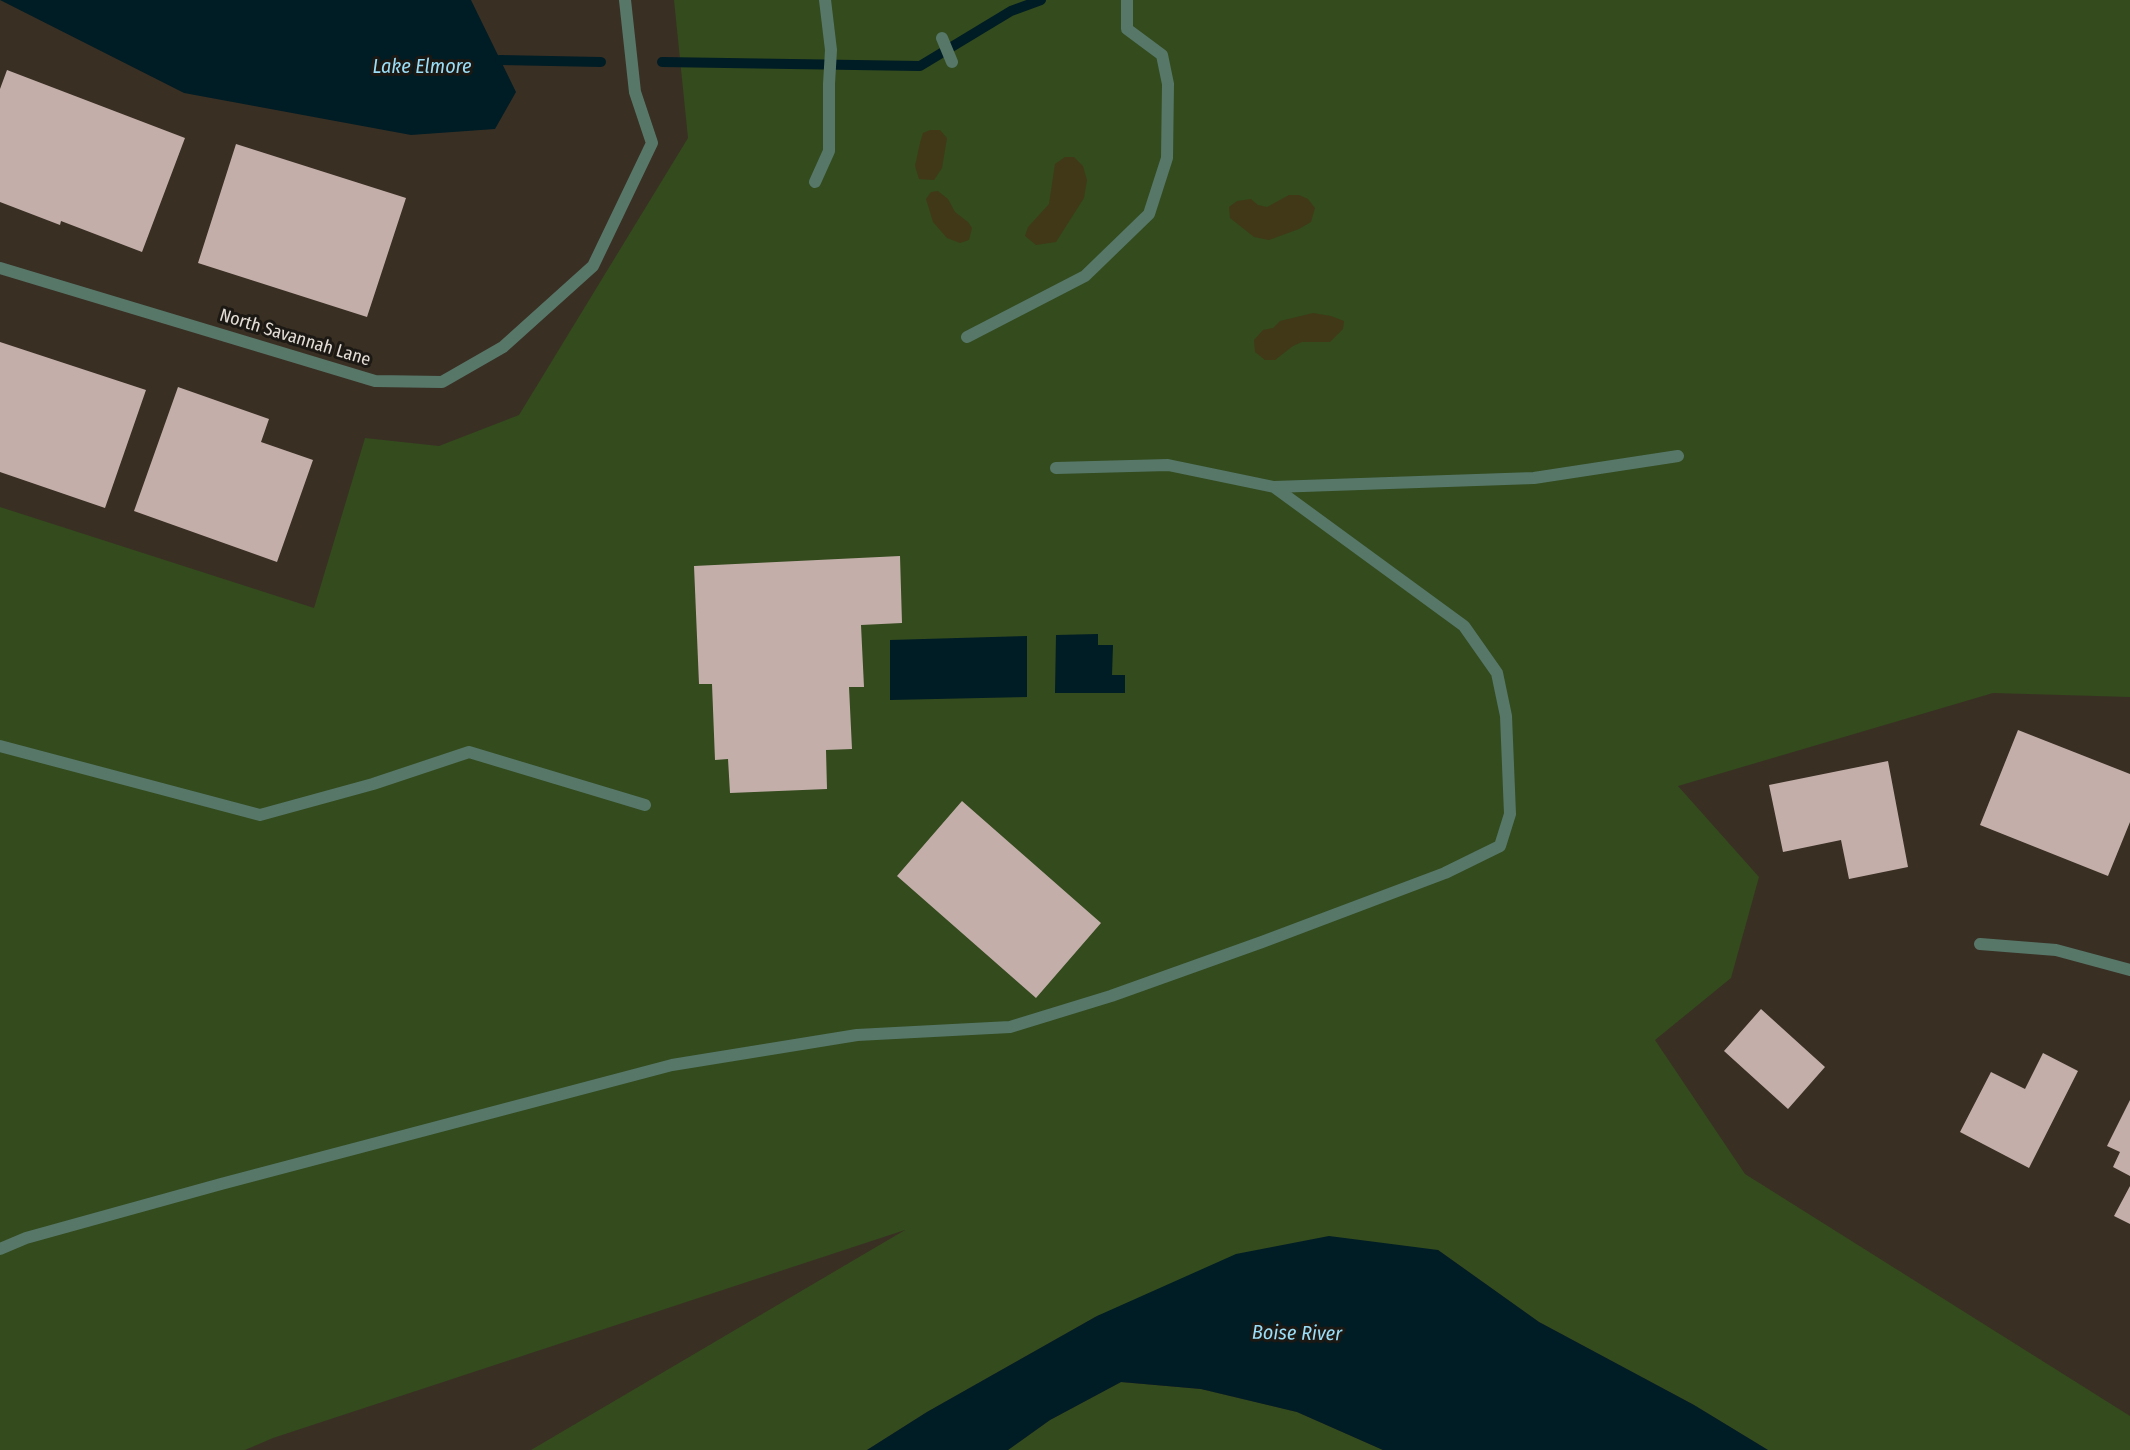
<!DOCTYPE html>
<html>
<head>
<meta charset="utf-8">
<style>
  body { margin:0 }
  canvas { display:block; background:#392f23 }
</style>
</head>
<body>
<canvas width="2130" height="1450"></canvas>
<script>
const ctx = document.querySelector('canvas').getContext('2d');
ctx.lineJoin = 'round';
function fillPath(path, color) {
  ctx.fillStyle = color;
  ctx.fill(path, 'evenodd');
}
function shape(rows) {
  const path = new Path2D();
  for (const r of rows) {
    path.moveTo(r[0], r[1]);
    for (let i = 2; i < r.length; i += 2) path.lineTo(r[i], r[i + 1]);
  }
  return path;
}
function strokePath(path, color, width, dash) {
  ctx.strokeStyle = color;
  ctx.lineWidth = width;
  ctx.lineCap = dash ? 'butt' : 'round';
  ctx.setLineDash(dash || []);
  ctx.stroke(path);
}
function write(font, color, halo, rows, align = 'center') {
  ctx.font = font + ' "Fira Sans Condensed",sans-serif';
  ctx.lineWidth = 6;
  ctx.setLineDash([]);
  ctx.textBaseline = 'middle';
  ctx.strokeStyle = halo;
  ctx.fillStyle = color;
  for (const [text, x, y, turn = 0] of rows) {
    ctx.save();
    ctx.translate(x, y);
    ctx.rotate((+turn || 0) * Math.PI / 180);
    ctx.textAlign = isNaN(turn) ? turn : align;
    if (halo) ctx.strokeText(text, 0, 0);
    ctx.fillText(text, 0, 0);
    ctx.restore();
  }
}
fillPath(shape([
  [674,0,2130,0,2130,697,1993,693,1678,786,1759,877,1731,978,1655,1040,1745,1174,2130,1416,2130,1450,1768,1450,1694,1405,1539,1322,1438,1250,1097,1316,927,1412,867,1450,531,1450,905,1230,273,1438,245,1450,0,1450,0,507,314,608,365,438,439,446,519,415,688,138],
  [1121,1382,1201,1389,1297,1412,1383,1450,1008,1450,1050,1420]
]), '#334b1d');
fillPath(shape([
  [930,130,940,130,947,138,942,168,934,180,919,179,915,166,920,143,923,133],
  [1065,157,1074,157,1083,166,1087,180,1084,198,1056,242,1036,245,1025,236,1028,227,1049,204,1055,164],
  [938,191,948,199,955,212,968,222,972,228,969,240,960,243,947,238,933,222,926,199,931,192],
  [1289,195,1299,195,1308,199,1315,208,1311,222,1299,229,1269,240,1254,237,1230,218,1229,207,1237,201,1251,199,1258,205,1267,207],
  [1313,313,1331,316,1344,321,1343,329,1330,342,1302,342,1293,346,1275,360,1265,360,1255,352,1254,340,1263,330,1273,328,1280,321]
]), '#413818');
fillPath(shape([
  [0,0,471,0,516,92,495,129,411,135,184,93],
  [1098,634,1098,645,1113,645,1112,675,1125,675,1125,693,1055,693,1056,635],
  [1027,636,1027,697,890,700,890,640],
  [1329,1236,1438,1250,1539,1322,1694,1405,1768,1450,1383,1450,1297,1412,1201,1389,1121,1382,1050,1420,1008,1450,867,1450,927,1412,1097,1316,1236,1254]
]), '#001c25');
strokePath(shape([
  [500,60,601,62],
  [662,62,920,66,1011,11,1041,0]
]), '#001c25', 10);
fillPath(shape([
  [7,70,185,138,142,252,61,221,60,225,0,202,0,89],
  [236,144,406,198,367,317,198,263],
  [0,342,146,390,105,508,0,472],
  [178,387,269,419,261,442,313,460,277,562,134,511],
  [900,556,902,623,861,625,864,687,849,687,852,749,826,750,827,789,730,793,728,759,715,760,712,684,699,684,694,566],
  [2018,730,2130,774,2130,822,2108,876,1980,825],
  [1888,761,1908,867,1849,879,1841,840,1783,852,1769,785],
  [962,801,1101,923,1036,998,897,876],
  [1761,1009,1825,1067,1788,1109,1724,1051],
  [2043,1053,2078,1071,2029,1168,1960,1132,1991,1072,2025,1089],
  [2130,1100,2130,1176,2113,1167,2120,1152,2107,1146],
  [2130,1186,2130,1224,2114,1216]
]), '#c3aeaa');
strokePath(shape([
  [942,38,952,62],
  [815,182,829,151,829,84,831,50,825,0],
  [967,337,1085,276,1149,214,1167,158,1168,84,1162,55,1127,29,1127,0],
  [1056,468,1168,465,1274,487,1534,478,1678,456],
  [0,746,260,815,373,784,469,752,645,805],
  [0,1249,26,1238,221,1184,672,1065,857,1035,1010,1027,1111,996,1262,942,1445,873,1500,846,1510,814,1506,716,1497,673,1464,626,1274,487]
]), '#577769', 12);
strokePath(shape([
  [0,268,375,381,442,382,503,347,593,266,652,143,635,92,625,0],
  [1980,944,2056,950,2130,970]
]), '#577769', 12);
write('18px', '#e3ddd6', '#1c1813', [
  ["North Savannah Lane",295,338,17]
]);
write('italic 20px', '#9addf6', '#1c1813', [
  ["Lake Elmore",422,67],
  ["Boise River",1297,1334,1]
]);
</script>
</body>
</html>
